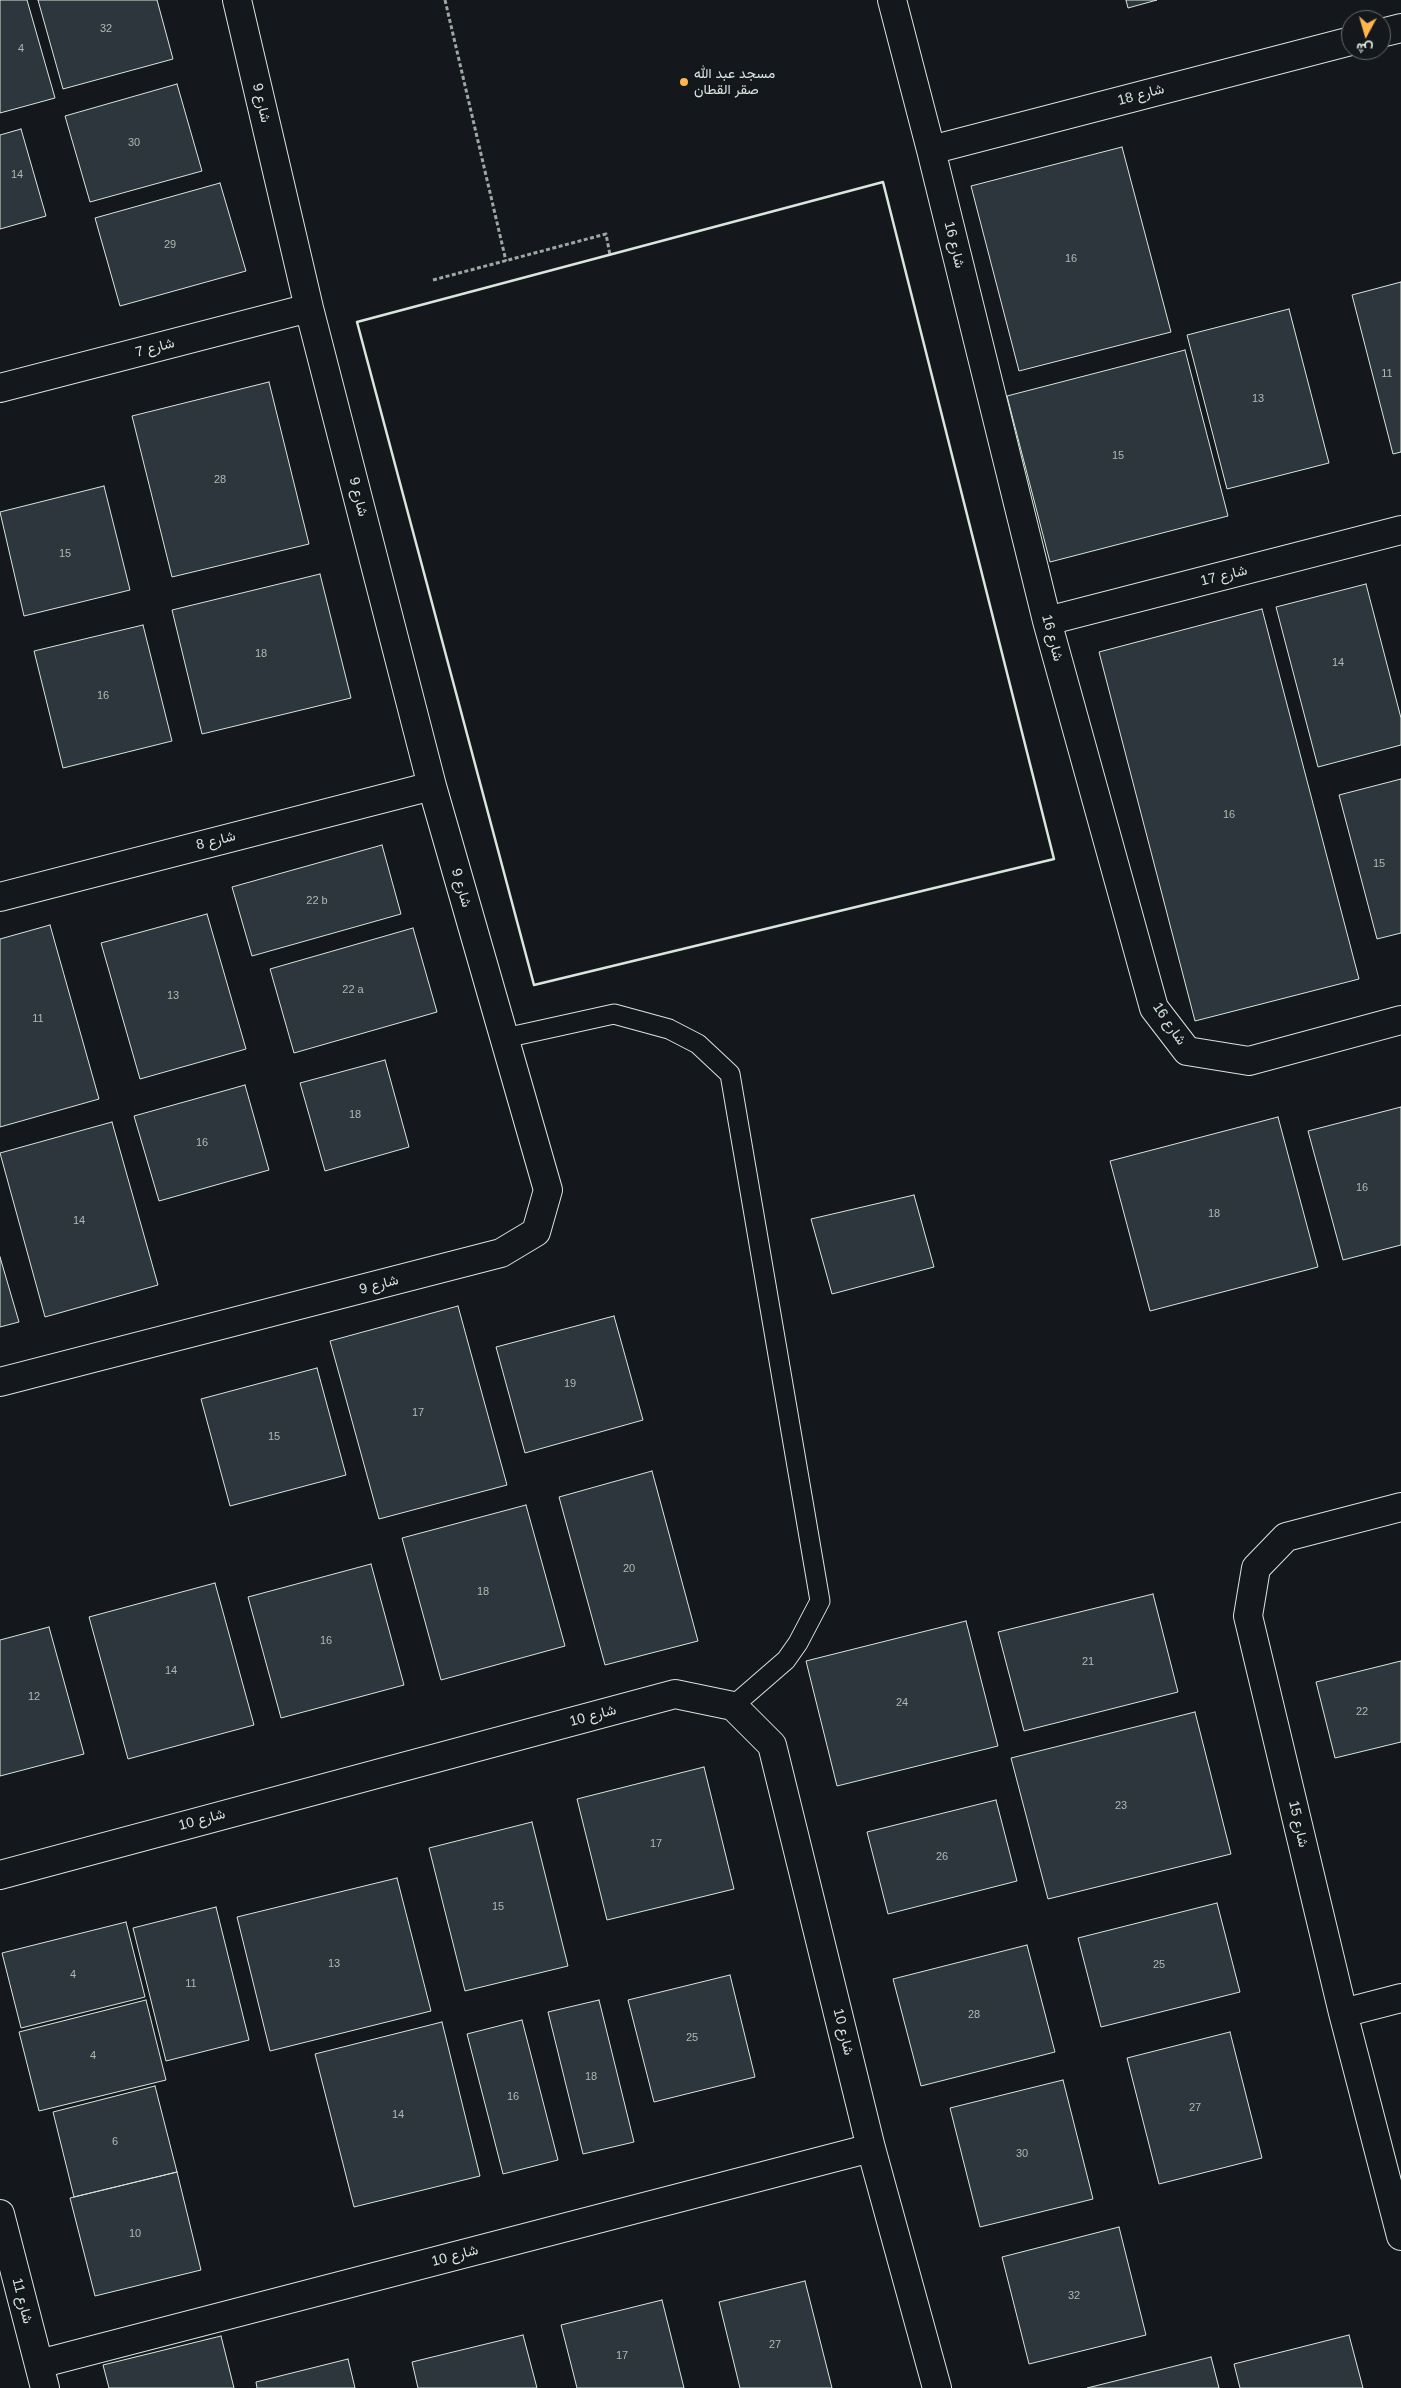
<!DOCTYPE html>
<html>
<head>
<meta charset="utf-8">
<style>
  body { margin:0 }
  #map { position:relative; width:1401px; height:2388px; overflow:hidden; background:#14181c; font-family:Helvetica,Vazirmatn,sans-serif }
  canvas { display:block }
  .north { position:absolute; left:1341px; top:10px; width:50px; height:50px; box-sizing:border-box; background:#14181c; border:1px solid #626a69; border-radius:50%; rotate:186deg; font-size:14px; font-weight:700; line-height:20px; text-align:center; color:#d8e6dc }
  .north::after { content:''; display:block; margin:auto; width:18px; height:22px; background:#ffb74d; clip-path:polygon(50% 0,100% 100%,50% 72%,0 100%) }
</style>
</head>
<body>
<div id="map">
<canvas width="1401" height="2388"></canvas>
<div class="north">ش</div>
</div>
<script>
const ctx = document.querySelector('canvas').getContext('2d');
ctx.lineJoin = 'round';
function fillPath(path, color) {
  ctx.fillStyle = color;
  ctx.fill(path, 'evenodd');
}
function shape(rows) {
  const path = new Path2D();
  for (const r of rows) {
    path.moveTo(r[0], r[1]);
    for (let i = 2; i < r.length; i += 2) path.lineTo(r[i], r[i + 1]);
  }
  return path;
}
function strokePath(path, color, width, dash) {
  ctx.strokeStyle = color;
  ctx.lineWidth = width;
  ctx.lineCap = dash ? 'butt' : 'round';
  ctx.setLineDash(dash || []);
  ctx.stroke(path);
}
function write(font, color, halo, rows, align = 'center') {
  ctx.font = font + ' Helvetica,Vazirmatn,sans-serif';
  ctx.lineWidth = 4;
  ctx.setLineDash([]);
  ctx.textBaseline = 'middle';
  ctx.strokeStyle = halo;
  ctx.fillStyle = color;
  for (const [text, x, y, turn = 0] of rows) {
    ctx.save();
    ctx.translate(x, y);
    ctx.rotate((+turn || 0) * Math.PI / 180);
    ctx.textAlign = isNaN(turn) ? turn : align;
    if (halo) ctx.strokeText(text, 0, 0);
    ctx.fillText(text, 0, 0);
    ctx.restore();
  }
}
const building = shape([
  [0,0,27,0,55,98,0,113,0,0],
  [38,0,157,0,173,59,63,89,38,0],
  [1126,0,1157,0,1128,8,1126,0],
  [177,84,202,171,90,202,65,116,177,84],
  [21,129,46,216,0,229,0,135,21,129],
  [1122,147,1171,332,1019,371,971,186,1122,147],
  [220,183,246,271,120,306,95,218,220,183],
  [1401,282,1401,452,1393,454,1352,295,1401,282],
  [1289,309,1329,463,1227,489,1187,335,1289,309],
  [1185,350,1228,516,1050,562,1007,396,1185,350],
  [269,382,309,544,172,577,132,416,269,382],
  [104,486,130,590,24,616,0,512,104,486],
  [320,574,351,698,202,734,172,610,320,574],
  [1366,584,1401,718,1401,745,1318,767,1276,607,1366,584],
  [1262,609,1359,979,1195,1021,1099,652,1262,609],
  [143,625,172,741,63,768,34,651,143,625],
  [1401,779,1401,933,1377,939,1339,795,1401,779],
  [382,845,401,914,252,956,232,887,382,845],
  [207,914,246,1049,140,1079,101,943,207,914],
  [50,925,99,1099,0,1127,0,939,50,925],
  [413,928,437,1012,294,1053,270,969,413,928],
  [385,1060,409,1147,325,1171,300,1083,385,1060],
  [245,1085,269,1170,159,1201,134,1116,245,1085],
  [1401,1107,1401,1245,1343,1260,1308,1131,1401,1107],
  [1278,1117,1318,1267,1150,1311,1110,1161,1278,1117],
  [112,1122,158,1285,45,1317,0,1153,112,1122],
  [914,1195,934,1267,832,1294,811,1219,914,1195],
  [0,1257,19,1322,0,1327,0,1257],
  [458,1306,507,1485,379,1519,330,1341,458,1306],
  [614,1316,643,1420,525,1453,496,1347,614,1316],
  [317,1368,346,1475,230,1506,201,1399,317,1368],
  [652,1471,698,1641,605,1665,559,1497,652,1471],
  [526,1505,565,1646,441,1680,402,1538,526,1505],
  [371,1564,404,1685,281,1718,248,1597,371,1564],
  [215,1583,254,1725,128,1759,89,1617,215,1583],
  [1153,1594,1178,1692,1024,1731,998,1632,1153,1594],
  [966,1621,998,1746,837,1786,806,1661,966,1621],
  [49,1627,84,1754,0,1776,0,1640,49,1627],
  [1401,1661,1401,1742,1335,1758,1316,1682,1401,1661],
  [1195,1712,1231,1854,1048,1899,1011,1758,1195,1712],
  [704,1767,734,1889,607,1920,577,1799,704,1767],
  [996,1800,1017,1881,888,1914,867,1832,996,1800],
  [532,1822,568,1966,465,1991,429,1848,532,1822],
  [397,1878,431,2011,270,2051,237,1917,397,1878],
  [1217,1903,1240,1992,1101,2027,1078,1938,1217,1903],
  [216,1907,249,2040,166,2061,133,1928,216,1907],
  [126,1922,145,1997,21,2028,2,1953,126,1922],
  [1027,1945,1055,2052,921,2086,893,1979,1027,1945],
  [730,1975,755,2077,654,2102,628,2000,730,1975],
  [146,2000,166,2080,39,2111,19,2032,146,2000],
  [599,2000,634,2142,583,2154,548,2012,599,2000],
  [522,2020,558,2160,503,2174,467,2034,522,2020],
  [442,2022,480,2176,354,2207,315,2054,442,2022],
  [1230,2032,1262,2158,1159,2184,1127,2058,1230,2032],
  [1063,2080,1093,2199,980,2227,950,2108,1063,2080],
  [155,2086,177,2172,74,2197,53,2112,155,2086],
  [177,2172,201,2270,95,2296,70,2198,177,2172],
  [1119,2227,1146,2335,1029,2364,1002,2257,1119,2227],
  [805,2281,832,2388,740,2388,719,2302,805,2281],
  [662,2300,684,2388,577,2388,561,2325,662,2300],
  [523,2335,537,2388,418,2388,412,2362,523,2335],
  [1349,2335,1363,2388,1240,2388,1234,2364,1349,2335],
  [221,2336,234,2388,109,2388,103,2365,221,2336],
  [1211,2357,1219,2388,1087,2388,1211,2357],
  [348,2359,355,2388,257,2388,256,2382,348,2359]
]);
fillPath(building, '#2c363c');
strokePath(building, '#d8e6dc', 1);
const lane = shape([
  [505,1038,614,1014,669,1029,698,1044,730,1074,820,1601,798,1643,786,1660,733,1706]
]);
const street = shape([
  [892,0,931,150,1047,621,1154,1008,1187,1051,1249,1061,1401,1020],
  [1381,33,1401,28],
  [931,150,1351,41],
  [0,388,309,308],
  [1047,621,1401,530],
  [0,897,432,786],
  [0,1382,501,1253,536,1232,548,1190,432,786,309,308,237,0],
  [1401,1507,1286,1537,1256,1568,1248,1616,1343,2013,1401,2236],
  [0,1875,675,1694,733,1706,772,1745,871,2148,937,2388],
  [1343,2013,1401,1998],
  [0,2214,45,2388],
  [39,2364,871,2148]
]);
strokePath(lane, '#d8e6dc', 21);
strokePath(street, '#d8e6dc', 30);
strokePath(shape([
  [445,0,506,261],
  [433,280,606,234,610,255]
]), '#9da8a2', 3, [4, 2.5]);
strokePath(lane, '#14181c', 19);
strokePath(street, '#14181c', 28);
strokePath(shape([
  [883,182,1054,859,534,985,357,322,883,182]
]), '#d8e6dc', 2.5);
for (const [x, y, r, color] of [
  [684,82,5,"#ffb74d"]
]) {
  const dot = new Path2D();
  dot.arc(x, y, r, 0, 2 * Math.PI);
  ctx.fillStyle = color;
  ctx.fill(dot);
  strokePath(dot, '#14181c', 2);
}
write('11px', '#adbab4', null, [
  ["32",106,29],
  ["4",21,49],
  ["30",134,143],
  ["14",17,175],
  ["29",170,245],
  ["16",1071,259],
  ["11",1387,374],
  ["13",1258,399],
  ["15",1118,456],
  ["28",220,480],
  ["15",65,554],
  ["18",261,654],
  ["14",1338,663],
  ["16",103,696],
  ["16",1229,815],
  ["15",1379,864],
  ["22 b",317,901],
  ["22 a",353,990],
  ["13",173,996],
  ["11",38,1019],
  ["18",355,1115],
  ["16",202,1143],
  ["16",1362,1188],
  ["18",1214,1214],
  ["14",79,1221],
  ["19",570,1384],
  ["17",418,1413],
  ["15",274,1437],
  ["20",629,1569],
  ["18",483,1592],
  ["16",326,1641],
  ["21",1088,1662],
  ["14",171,1671],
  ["12",34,1697],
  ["24",902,1703],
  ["22",1362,1712],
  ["23",1121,1806],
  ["17",656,1844],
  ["26",942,1857],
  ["15",498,1907],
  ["13",334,1964],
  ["25",1159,1965],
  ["4",73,1975],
  ["11",191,1984],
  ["28",974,2015],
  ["25",692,2038],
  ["4",93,2056],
  ["18",591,2077],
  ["16",513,2097],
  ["27",1195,2108],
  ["14",398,2115],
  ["6",115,2142],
  ["30",1022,2154],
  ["10",135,2234],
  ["32",1074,2296],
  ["27",775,2345],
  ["17",622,2356]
]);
write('14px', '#d8e6dc', '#14181c', [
  ["مسجد عبد الله",694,74],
  ["صقر القطان",694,90]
], 'left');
write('14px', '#d8e6dc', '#14181c', [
  ["شارع 18",1141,95,-15],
  ["شارع 9",261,103,77],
  ["شارع 16",954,245,76],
  ["شارع 7",155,348,-15],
  ["شارع 9",358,497,76],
  ["شارع 17",1224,576,-14],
  ["شارع 16",1052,638,75],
  ["شارع 8",216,841,-14],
  ["شارع 9",461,888,74],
  ["شارع 16",1169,1024,56],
  ["شارع 9",379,1285,-15],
  ["شارع 10",593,1716,-15],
  ["شارع 10",202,1820,-15],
  ["شارع 15",1298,1824,77],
  ["شارع 10",843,2032,76],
  ["شارع 10",455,2256,-15],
  ["شارع 11",22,2301,76]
]);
</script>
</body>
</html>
